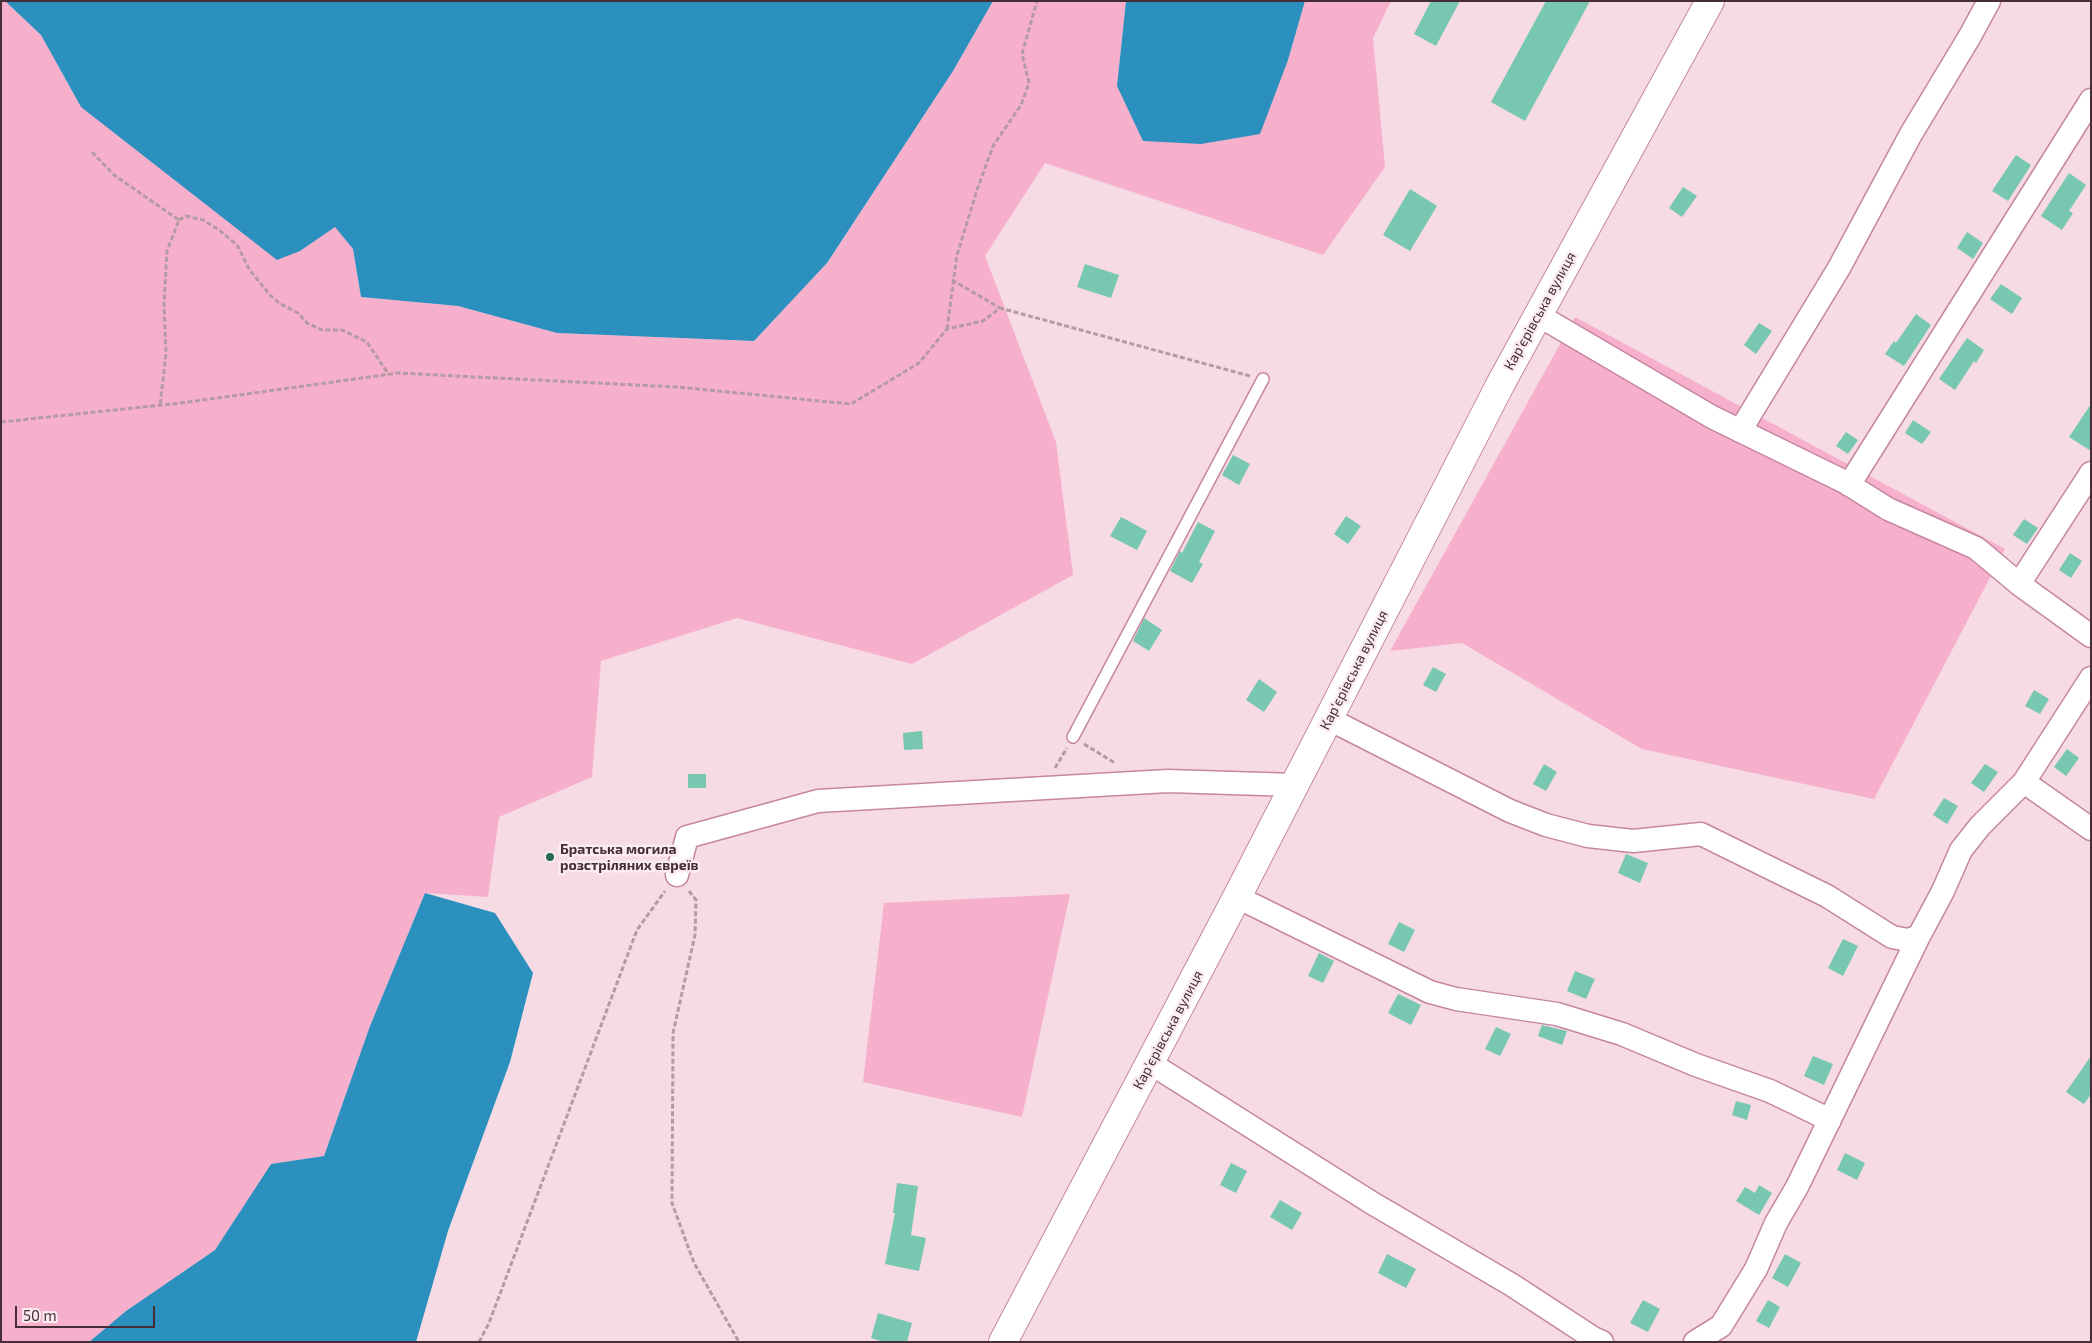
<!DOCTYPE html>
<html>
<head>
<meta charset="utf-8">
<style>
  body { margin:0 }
  #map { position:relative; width:2092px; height:1343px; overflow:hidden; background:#f6dae4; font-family:"Exo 2",sans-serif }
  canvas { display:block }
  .frame { position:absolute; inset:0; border:2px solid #472d38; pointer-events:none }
  .scale { position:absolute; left:15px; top:1306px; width:140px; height:22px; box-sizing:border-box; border:2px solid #472d38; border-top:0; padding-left:6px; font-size:15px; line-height:18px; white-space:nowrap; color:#472d38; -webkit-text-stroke:4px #faecf1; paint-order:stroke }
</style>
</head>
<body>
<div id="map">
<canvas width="2092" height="1343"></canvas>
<div class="frame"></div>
<div class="scale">50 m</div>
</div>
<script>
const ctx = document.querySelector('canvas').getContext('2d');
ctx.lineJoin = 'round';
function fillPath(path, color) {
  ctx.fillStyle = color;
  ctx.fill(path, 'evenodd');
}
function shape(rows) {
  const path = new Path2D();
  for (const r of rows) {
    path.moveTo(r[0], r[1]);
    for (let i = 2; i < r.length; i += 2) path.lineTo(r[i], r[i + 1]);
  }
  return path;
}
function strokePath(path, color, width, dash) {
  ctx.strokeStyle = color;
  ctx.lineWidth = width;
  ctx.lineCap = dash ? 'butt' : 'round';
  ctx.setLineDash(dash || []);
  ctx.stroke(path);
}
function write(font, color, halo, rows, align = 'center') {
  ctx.font = font + ' "Exo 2",sans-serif';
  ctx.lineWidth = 5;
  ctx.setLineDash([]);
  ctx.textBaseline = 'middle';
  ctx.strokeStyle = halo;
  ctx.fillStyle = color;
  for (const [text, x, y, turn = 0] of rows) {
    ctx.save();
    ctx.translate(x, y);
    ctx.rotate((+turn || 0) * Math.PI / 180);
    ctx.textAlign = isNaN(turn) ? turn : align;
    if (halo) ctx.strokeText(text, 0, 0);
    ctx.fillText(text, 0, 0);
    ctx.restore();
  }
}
fillPath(shape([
  [1,1,5,1,41,35,81,107,300,251,335,226,353,249,361,297,458,306,557,333,754,341,827,263,953,71,993,1,1126,1,1117,86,1288,60,1305,1,1391,1,1373,38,1385,167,1323,255,1045,163,985,256,1056,442,1073,575,912,664,737,618,601,661,592,777,499,817,488,897,425,893,370,1026,324,1156,271,1164,215,1250,126,1311,89,1342,1,1342],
  [1575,317,2005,549,1874,799,1642,749,1462,643,1390,651],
  [1070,894,1022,1117,863,1082,884,903]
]), '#f6b0cc');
fillPath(shape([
  [5,1,993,1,953,71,827,263,754,341,557,333,458,306,361,297,353,249,335,227,300,251,277,260,81,107,41,35],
  [1126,1,1305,1,1288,60,1260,134,1201,144,1143,141,1117,86],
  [425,893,495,913,533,973,510,1062,448,1231,416,1342,89,1342,126,1311,215,1250,271,1164,324,1156,370,1026]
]), '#2c90be');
fillPath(shape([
  [1431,1,1460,1,1436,46,1414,34],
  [1546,1,1590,1,1525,121,1491,102],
  [2016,155,2031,165,2008,201,1992,191],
  [2069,173,2086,185,2069,211,2073,213,2062,230,2041,216],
  [1683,187,1697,196,1682,217,1669,208],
  [1410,189,1437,206,1410,251,1383,235],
  [1967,232,1983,243,1973,259,1957,248],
  [1085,264,1119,275,1111,298,1077,287],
  [2001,284,2022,298,2012,314,1990,299],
  [1916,314,1931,325,1904,366,1885,354,1894,341,1896,343],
  [1759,323,1772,331,1756,354,1744,345],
  [1967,338,1984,350,1976,363,1974,361,1955,390,1939,379],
  [2091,404,2091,451,2069,437],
  [1913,420,1931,432,1922,444,1905,433],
  [1846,432,1858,440,1848,454,1836,446],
  [1233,455,1250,464,1239,485,1222,475],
  [1346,516,1361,526,1348,544,1334,534],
  [1121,517,1147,531,1137,550,1110,536],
  [2024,519,2038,528,2027,544,2013,535],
  [1198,522,1215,531,1199,562,1203,564,1192,583,1170,571,1180,551,1182,553],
  [2070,553,2082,561,2071,578,2059,570],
  [1144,618,1162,630,1149,651,1133,641],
  [1433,667,1446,674,1436,692,1423,685],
  [1259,679,1277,692,1264,712,1246,700],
  [2034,690,2049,699,2040,714,2025,706],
  [922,731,923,749,904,750,903,733],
  [2067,749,2079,758,2066,776,2054,767],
  [1544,764,1557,772,1546,791,1533,784],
  [1985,764,1998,772,1984,792,1971,783],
  [688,774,706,774,706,788,688,788],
  [1944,798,1958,806,1947,824,1933,815],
  [1626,854,1648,863,1640,883,1618,873],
  [1399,922,1415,930,1404,952,1388,944],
  [1843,939,1858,946,1843,976,1828,968],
  [1319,953,1334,961,1323,983,1308,976],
  [1575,971,1595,979,1586,999,1567,991],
  [1398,994,1421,1005,1411,1025,1388,1013],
  [1542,1025,1567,1031,1562,1045,1538,1036],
  [1496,1027,1511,1034,1500,1056,1485,1049],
  [1813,1056,1833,1064,1824,1085,1804,1076],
  [2091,1056,2091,1094,2084,1104,2066,1092],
  [1736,1101,1751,1105,1747,1120,1732,1115],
  [1845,1153,1865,1163,1857,1180,1837,1170],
  [1231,1163,1247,1171,1236,1193,1220,1185],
  [897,1183,918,1186,911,1235,926,1238,919,1271,885,1264,895,1213,893,1213],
  [1759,1185,1772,1193,1759,1215,1736,1201,1745,1187,1755,1193],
  [1280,1200,1302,1213,1292,1230,1270,1217],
  [1387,1254,1416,1269,1406,1288,1378,1273],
  [1785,1254,1801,1263,1788,1287,1772,1278],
  [1643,1300,1660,1309,1648,1332,1630,1323],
  [1768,1300,1780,1307,1769,1328,1756,1321],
  [878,1313,912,1323,907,1342,884,1342,871,1338]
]), '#78c7b0');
const service = shape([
  [1073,737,1263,379]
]);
const minor = shape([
  [1538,315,1712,417,1845,482,1888,509,1976,548,2019,584,2091,636],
  [1740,431,1839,268,1911,134,1970,36,1989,1],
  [1849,485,2091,100],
  [2019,584,2091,473],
  [2091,678,2024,782,2091,829],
  [1329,719,1510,811,1546,825,1588,836,1633,841,1701,834,1827,896,1892,937,1908,940,1919,936,1943,891,1961,850,1980,826,2024,782],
  [677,875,687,837,818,801,1168,781,1295,785],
  [1237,897,1430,992,1456,999,1557,1014,1622,1034,1696,1065,1770,1091,1830,1120],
  [1150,1063,1372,1203,1512,1285,1593,1338,1602,1342],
  [1695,1342,1721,1326,1756,1269,1776,1223,1797,1187,1919,936]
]);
const tertiary = shape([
  [1003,1342,1237,897,1501,383,1710,1]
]);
strokePath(service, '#c686a0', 14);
strokePath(minor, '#c686a0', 25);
strokePath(tertiary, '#c686a0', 30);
strokePath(shape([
  [92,152,114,175,179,220,167,251,164,304,166,354,160,406],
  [179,220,186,216,203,220,219,230,237,245,249,269,270,295,279,303,298,313,307,323,322,330,342,330,367,342,389,375],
  [952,280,1000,308],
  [947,329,957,255,977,190,993,146,1021,105,1029,83,1022,54,1037,1],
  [1,422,181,403,398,373,677,387,851,404,919,363,947,329,983,321,1000,308,1250,376],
  [1084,744,1115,763],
  [1055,768,1067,748],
  [689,891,696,900,695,935,673,1033,672,1203,694,1263,739,1342],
  [479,1342,489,1323,637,930,665,891]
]), '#b59aa4', 3, [5, 2.5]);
strokePath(service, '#fff', 11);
strokePath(minor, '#fff', 22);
strokePath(tertiary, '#fff', 28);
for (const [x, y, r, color] of [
  [550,857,5,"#276857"]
]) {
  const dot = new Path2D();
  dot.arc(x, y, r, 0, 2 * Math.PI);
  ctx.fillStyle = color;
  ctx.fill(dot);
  strokePath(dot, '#faecf1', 2);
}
write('14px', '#472d38', '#faecf1', [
  ["Кар'єрівська вулиця",1540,311,-61],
  ["Кар'єрівська вулиця",1354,670,-63],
  ["Кар'єрівська вулиця",1168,1030,-62]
]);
write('bold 14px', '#472d38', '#faecf1', [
  ["Братська могила",560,849],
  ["розстріляних євреїв",560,865]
], 'left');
</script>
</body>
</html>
